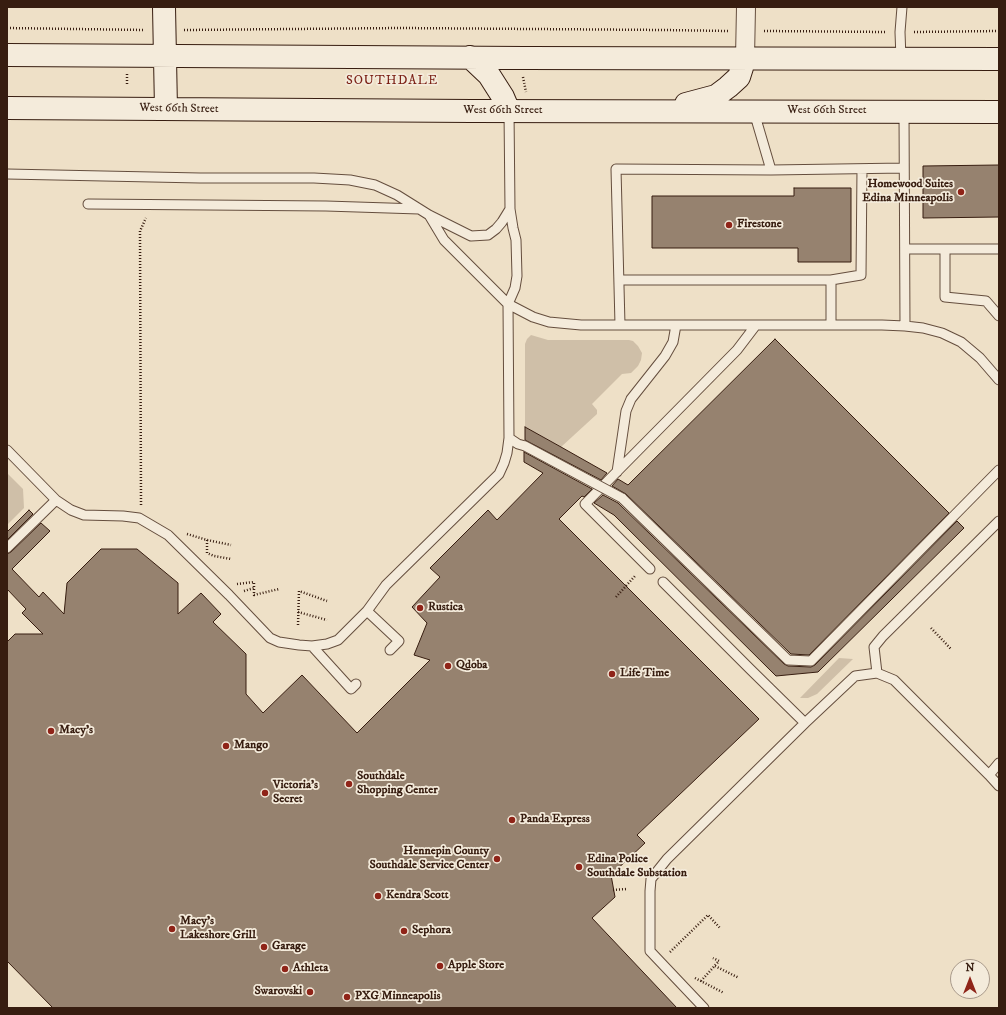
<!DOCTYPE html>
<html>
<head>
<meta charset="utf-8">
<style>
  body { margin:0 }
  #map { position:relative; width:1006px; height:1015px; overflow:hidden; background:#eee0c7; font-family:"IM FELL DW Pica",serif }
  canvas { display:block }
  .frame { position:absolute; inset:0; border:8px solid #371d10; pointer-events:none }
  .north { position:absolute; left:950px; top:959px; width:40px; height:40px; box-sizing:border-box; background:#f4ebdb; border:1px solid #a8998a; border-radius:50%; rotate:0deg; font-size:11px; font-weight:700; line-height:16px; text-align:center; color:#371d10 }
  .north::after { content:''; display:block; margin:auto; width:14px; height:18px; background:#8f2418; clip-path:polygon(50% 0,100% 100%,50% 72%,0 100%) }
</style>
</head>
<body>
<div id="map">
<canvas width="1006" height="1015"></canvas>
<div class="frame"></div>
<div class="north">N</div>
</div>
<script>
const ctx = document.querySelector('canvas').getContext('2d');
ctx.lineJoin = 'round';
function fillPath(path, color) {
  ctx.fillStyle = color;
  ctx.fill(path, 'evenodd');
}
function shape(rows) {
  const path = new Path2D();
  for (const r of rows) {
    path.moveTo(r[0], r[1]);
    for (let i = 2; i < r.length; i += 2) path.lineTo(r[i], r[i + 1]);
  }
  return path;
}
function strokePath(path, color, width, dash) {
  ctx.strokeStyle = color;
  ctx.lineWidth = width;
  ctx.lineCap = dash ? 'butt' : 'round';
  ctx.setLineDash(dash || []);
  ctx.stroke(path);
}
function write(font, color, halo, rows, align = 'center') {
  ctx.font = font + ' "IM FELL DW Pica",serif';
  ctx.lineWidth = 3.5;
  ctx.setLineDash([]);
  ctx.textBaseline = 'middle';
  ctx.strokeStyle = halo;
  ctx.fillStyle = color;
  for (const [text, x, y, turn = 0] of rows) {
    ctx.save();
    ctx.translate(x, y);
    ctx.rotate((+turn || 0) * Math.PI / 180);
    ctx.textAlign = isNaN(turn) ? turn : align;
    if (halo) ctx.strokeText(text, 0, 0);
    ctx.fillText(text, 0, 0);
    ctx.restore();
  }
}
fillPath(shape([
  [531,335,548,340,629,340,633,341,638,346,642,353,641,360,638,366,631,373,622,374,592,404,597,410,597,414,561,447,525,427,525,344,527,339],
  [7,473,23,489,24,508,8,524],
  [839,658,853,659,817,694,808,698,800,698]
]), '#cfbfa8');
const building = shape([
  [999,165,999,217,923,218,923,166,999,165],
  [794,188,851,188,851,262,798,262,798,248,652,248,652,196,794,196,794,188],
  [775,339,949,513,809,655,791,654,626,494,612,486,618,479,628,485,775,339],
  [525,427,561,447,607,473,601,480,525,440,525,427],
  [524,452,592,489,584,497,582,496,559,519,759,719,637,835,645,843,611,875,615,897,592,918,677,1008,53,1008,7,961,7,642,15,634,43,634,22,613,26,609,7,589,7,554,11,552,41,523,50,531,12,569,39,597,43,592,64,614,67,583,101,549,137,549,178,583,178,614,201,593,221,614,213,622,246,654,246,694,263,713,302,675,357,733,430,660,414,655,427,623,412,607,440,577,430,568,488,510,497,520,543,473,524,462,524,452],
  [603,495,618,503,784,664,788,666,811,667,815,665,957,521,964,528,818,672,776,676,614,515,594,503,603,495],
  [29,510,33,514,7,540,7,532,29,510]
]);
fillPath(building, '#96826f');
strokePath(building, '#371d10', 1);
const lane = shape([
  [901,59,900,32,902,7],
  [754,112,771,170],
  [904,112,905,326],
  [7,174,200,178,314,178,350,180,375,185,397,195,429,215,471,236,488,235,496,229,502,222,510,209],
  [88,204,326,206,419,209],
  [429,215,444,240,508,304,533,317,549,322,581,325,882,325,905,326,923,328,942,333,961,342,980,358,999,380],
  [906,249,945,249],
  [999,249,945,249,945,297,986,301,999,316],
  [619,280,831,280,831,325],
  [831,280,861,275,862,169],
  [620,325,616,169,771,170,904,168],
  [509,438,518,444,525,446],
  [7,450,56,500,71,510,84,515,123,516,139,518,168,535,229,595,270,638,279,642,299,645,312,646,327,644,338,640,367,611,386,585,499,474,504,463,507,453,509,438,508,304,515,288,517,276,516,240,513,228,510,209,509,111],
  [617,472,626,411,631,399,665,356,673,342,676,325],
  [622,498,788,660,811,661,999,470],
  [7,548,56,500],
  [650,569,585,504,737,350,756,325],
  [663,582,750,669,805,723],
  [367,611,399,641,390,650],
  [312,646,351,689,356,684],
  [877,673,874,647,883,636,999,521],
  [989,775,999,763],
  [704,1008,650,951,650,891,651,879,667,859,805,723,855,676,877,673,894,680,989,775,999,786]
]);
const street = shape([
  [745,58,746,7]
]);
const secondary = shape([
  [164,7,166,109],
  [7,55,525,58,999,59],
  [470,57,489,75,503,97,509,111],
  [686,104,716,96,728,87,739,77,745,58],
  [7,108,472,111,999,112]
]);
strokePath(lane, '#654e3e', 11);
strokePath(street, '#654e3e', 20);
strokePath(secondary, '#371d10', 24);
strokePath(shape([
  [7,28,145,30],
  [184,30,401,28,664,30,729,31],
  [764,31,887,32],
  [914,32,999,31],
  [523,77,526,92],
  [127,84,127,74],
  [141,505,140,231,146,218],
  [187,534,207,540,231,545],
  [207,540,207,553,214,556,231,559],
  [237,584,254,582,254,595,279,589],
  [244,591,254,588],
  [616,597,635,576],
  [298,612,327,620],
  [298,625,299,591,327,601],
  [931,628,951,649],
  [613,890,627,889],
  [670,952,708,915,720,928],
  [715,966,739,978],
  [695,978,724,993],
  [701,981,719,961,713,958]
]), '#371d10', 2.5, [1, 2]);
strokePath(lane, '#f4ebdb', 9);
strokePath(street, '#f4ebdb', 18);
strokePath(secondary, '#f4ebdb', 22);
const laneBridge = shape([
  [525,446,622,498]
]);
strokePath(laneBridge, '#654e3e', 11, []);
strokePath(laneBridge, '#f4ebdb', 9);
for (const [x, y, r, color] of [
  [961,192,4,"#8f2418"],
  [729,225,4,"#8f2418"],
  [420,608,4,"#8f2418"],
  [448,666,4,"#8f2418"],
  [612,674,4,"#8f2418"],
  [51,731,4,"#8f2418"],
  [226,746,4,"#8f2418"],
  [349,784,4,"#8f2418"],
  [265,793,4,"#8f2418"],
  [512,820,4,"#8f2418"],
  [497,859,4,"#8f2418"],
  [579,867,4,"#8f2418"],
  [378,896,4,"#8f2418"],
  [172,929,4,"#8f2418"],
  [404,931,4,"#8f2418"],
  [264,947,4,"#8f2418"],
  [440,966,4,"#8f2418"],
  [285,969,4,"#8f2418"],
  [310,992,4,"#8f2418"],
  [347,997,4,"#8f2418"]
]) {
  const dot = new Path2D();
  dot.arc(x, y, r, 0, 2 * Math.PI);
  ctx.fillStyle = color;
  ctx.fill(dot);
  strokePath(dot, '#f4ebdb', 1.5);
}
write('12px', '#371d10', '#f4ebdb', [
  ["West 66th Street",179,109,1],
  ["West 66th Street",503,111],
  ["West 66th Street",827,111]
]);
write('bold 12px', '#371d10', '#f4ebdb', [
  ["Homewood Suites",953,185,"right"],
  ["Edina Minneapolis",953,199,"right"],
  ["Firestone",737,225],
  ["Rustica",428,608],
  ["Qdoba",456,666],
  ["Life Time",620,674],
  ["Macy's",59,731],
  ["Mango",234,746],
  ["Southdale",357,777],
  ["Shopping Center",357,791],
  ["Victoria's",273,786],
  ["Secret",273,800],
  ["Panda Express",520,820],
  ["Hennepin County",489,852,"right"],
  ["Southdale Service Center",489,866,"right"],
  ["Edina Police",587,860],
  ["Southdale Substation",587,874],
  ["Kendra Scott",386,896],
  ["Macy's",180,922],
  ["Lakeshore Grill",180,936],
  ["Sephora",412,931],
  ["Garage",272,947],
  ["Apple Store",448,966],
  ["Athleta",293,969],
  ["Swarovski",302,992,"right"],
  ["PXG Minneapolis",355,997]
], 'left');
ctx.letterSpacing = '1px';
write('13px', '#7a1f14', '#f4ebdb', [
  ["SOUTHDALE",392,81]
]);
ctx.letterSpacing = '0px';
</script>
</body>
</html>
